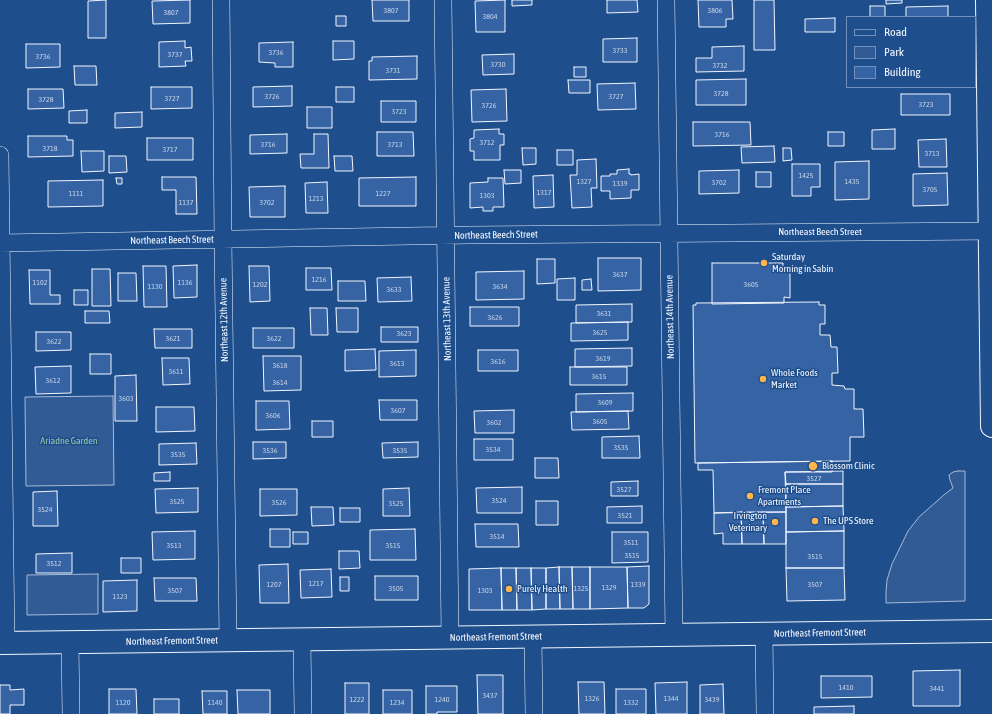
<!DOCTYPE html>
<html>
<head>
<meta charset="utf-8">
<style>
  body { margin:0 }
  #map { position:relative; width:992px; height:714px; overflow:hidden; background:#1f4e8c; font-family:"Asap Condensed",sans-serif }
  canvas { display:block }
  .legend { position:absolute; left:846px; top:16px; width:130px; height:72px; box-sizing:border-box; background:#1f4e8c; border:1px solid #7391ba; margin:0; padding:5px 7px; list-style:none; font-size:12px; color:#f2f6ff }
  .legend li { display:flex; align-items:center; gap:8px; height:20px }
  .legend b { width:20px; border:1px solid #7391ba }
</style>
</head>
<body>
<div id="map">
<canvas width="992" height="714"></canvas>
<ul class="legend">
<li><b style="height:5px;background:#1f4e8c"></b>Road</li>
<li><b style="height:11px;background:#305b95"></b>Park</li>
<li><b style="height:11px;background:#3563a3"></b>Building</li>
</ul>
</div>
<script>
const ctx = document.querySelector('canvas').getContext('2d');
ctx.lineJoin = 'round';
function fillPath(path, color) {
  ctx.fillStyle = color;
  ctx.fill(path, 'evenodd');
}
function shape(rows) {
  const path = new Path2D();
  for (const r of rows) {
    path.moveTo(r[0], r[1]);
    for (let i = 2; i < r.length; i += 2) path.lineTo(r[i], r[i + 1]);
  }
  return path;
}
function strokePath(path, color, width, dash) {
  ctx.strokeStyle = color;
  ctx.lineWidth = width;
  ctx.lineCap = dash ? 'butt' : 'round';
  ctx.setLineDash(dash || []);
  ctx.stroke(path);
}
function write(font, color, halo, rows, align = 'center') {
  ctx.font = font + ' "Asap Condensed",sans-serif';
  ctx.lineWidth = 3;
  ctx.setLineDash([]);
  ctx.textBaseline = 'middle';
  ctx.strokeStyle = halo;
  ctx.fillStyle = color;
  for (const [text, x, y, turn = 0] of rows) {
    ctx.save();
    ctx.translate(x, y);
    ctx.rotate((+turn || 0) * Math.PI / 180);
    ctx.textAlign = isNaN(turn) ? turn : align;
    if (halo) ctx.strokeText(text, 0, 0);
    ctx.fillText(text, 0, 0);
    ctx.restore();
  }
}
const green = shape([
  [113,396,114,485,26,486,25,397,113,396],
  [958,471,965,471,965,601,886,603,886,592,887,580,892,564,908,531,919,517,945,494,953,488,950,480,949,475,953,472,958,471],
  [98,574,98,614,27,615,27,575,98,574]
]);
fillPath(green, '#305b95');
strokePath(green, '#a8bbd7', 1);
const building = shape([
  [106,0,106,38,88,38,88,1,106,0],
  [190,0,190,23,153,24,152,1,190,0],
  [372,0,409,0,409,21,373,21,372,0],
  [505,0,505,32,476,32,475,1,505,0],
  [512,0,532,0,532,5,512,6,512,0],
  [607,0,637,0,638,12,607,13,607,0],
  [698,0,732,0,733,19,726,19,726,27,699,27,698,0],
  [754,0,774,0,775,50,754,50,754,0],
  [886,0,902,0,902,3,886,4,886,0],
  [870,6,885,6,885,17,870,17,870,6],
  [948,6,948,17,906,17,906,7,948,6],
  [336,16,346,16,346,26,336,26,336,16],
  [835,18,835,32,805,32,805,19,835,18],
  [637,38,637,62,603,62,603,39,637,38],
  [185,41,185,48,191,47,192,61,185,61,186,66,159,67,159,42,185,41],
  [333,41,354,41,354,59,333,60,333,41],
  [293,42,293,67,275,67,275,63,259,62,259,43,293,42],
  [26,44,60,44,60,67,26,68,26,44],
  [744,46,744,71,696,72,696,58,712,58,712,47,744,46],
  [514,54,514,74,483,75,482,55,514,54],
  [417,56,417,79,369,80,369,61,372,61,372,57,417,56],
  [74,66,96,66,97,85,75,85,74,66],
  [574,67,586,67,586,77,574,77,574,67],
  [746,79,746,105,696,105,696,80,746,79],
  [568,80,590,80,590,93,569,93,568,80],
  [635,83,636,109,598,110,597,84,635,83],
  [292,86,292,106,253,107,253,87,292,86],
  [151,87,192,87,192,108,151,109,151,87],
  [336,87,354,87,354,102,336,102,336,87],
  [28,89,63,89,64,108,28,109,28,89],
  [506,89,507,121,472,122,471,90,506,89],
  [901,94,950,94,950,115,901,115,901,94],
  [381,101,416,101,416,122,381,122,381,101],
  [307,107,332,107,332,128,307,128,307,107],
  [87,110,87,123,69,123,69,111,87,110],
  [142,112,142,127,115,128,115,113,142,112],
  [693,122,750,122,751,145,693,146,693,122],
  [499,129,499,134,504,134,504,145,500,145,500,160,474,160,474,151,470,151,470,139,474,138,474,130,499,129],
  [895,129,895,149,872,149,872,130,895,129],
  [377,132,413,132,414,156,377,156,377,132],
  [828,132,844,132,844,146,828,146,828,132],
  [287,134,287,153,250,154,250,135,287,134],
  [314,134,328,134,329,168,301,168,300,154,314,154,314,134],
  [28,136,67,136,67,140,73,140,73,156,28,157,28,136],
  [147,138,193,138,193,160,147,160,147,138],
  [946,139,947,167,919,167,918,140,946,139],
  [774,146,775,162,742,163,741,147,774,146],
  [522,148,536,148,536,164,523,165,522,148],
  [783,148,791,148,792,160,783,161,783,148],
  [557,150,573,150,573,165,557,165,557,150],
  [81,151,104,151,104,171,82,172,81,151],
  [109,156,126,156,127,172,109,173,109,156],
  [334,156,352,156,353,171,335,171,334,156],
  [596,159,597,188,591,188,592,207,572,208,570,175,577,175,577,160,596,159],
  [869,161,869,199,835,200,835,162,869,161],
  [792,164,820,164,820,187,811,187,811,196,792,196,792,164],
  [629,169,629,174,631,174,631,175,639,174,639,190,631,190,631,198,610,199,610,191,601,191,601,176,610,176,610,174,617,174,617,170,629,169],
  [504,170,521,170,521,183,505,184,504,170],
  [739,170,739,193,699,194,699,171,739,170],
  [756,172,771,172,771,187,756,187,756,172],
  [947,173,948,205,913,206,913,174,947,173],
  [553,175,554,207,534,208,533,176,553,175],
  [162,177,196,177,197,214,176,214,176,190,162,190,162,177],
  [416,177,416,206,359,206,359,178,416,177],
  [116,178,122,178,122,184,117,184,116,178],
  [488,178,503,178,504,207,493,207,493,211,483,211,483,207,470,208,470,183,488,182,488,178],
  [103,180,103,206,48,207,48,181,103,180],
  [327,182,328,213,306,213,305,183,327,182],
  [285,186,285,217,250,217,249,187,285,186],
  [598,258,641,258,641,290,598,291,598,258],
  [537,259,555,259,555,283,537,284,537,259],
  [712,263,783,263,783,270,790,270,790,298,784,297,784,303,712,304,712,263],
  [197,265,197,297,174,298,173,266,197,265],
  [143,266,166,266,167,307,144,307,143,266],
  [249,266,269,266,270,301,250,302,249,266],
  [306,268,331,268,332,290,306,290,306,268],
  [92,269,110,269,111,306,92,306,92,269],
  [29,270,50,270,50,295,60,295,60,304,30,304,29,270],
  [524,271,524,299,476,300,476,272,524,271],
  [118,273,136,273,137,301,118,301,118,273],
  [411,277,412,301,378,302,377,278,411,277],
  [575,278,575,300,557,300,557,279,575,278],
  [591,279,592,290,582,290,582,280,591,279],
  [338,281,365,281,366,301,338,301,338,281],
  [74,290,88,290,88,305,74,305,74,290],
  [819,302,819,305,825,305,825,324,820,324,820,335,830,335,831,347,837,347,838,373,832,373,832,385,844,386,845,389,854,389,854,409,863,409,864,437,850,437,850,461,695,463,693,305,696,305,696,303,819,302],
  [632,304,632,322,576,323,576,305,632,304],
  [470,307,519,307,519,326,470,326,470,307],
  [310,308,327,308,328,335,311,335,310,308],
  [336,308,358,308,358,332,337,332,336,308],
  [85,311,109,311,110,323,85,323,85,311],
  [628,322,628,340,571,341,571,323,628,322],
  [381,327,418,327,418,342,381,342,381,327],
  [253,328,294,328,294,348,253,348,253,328],
  [154,329,192,329,192,348,155,348,154,329],
  [36,332,71,332,71,350,36,351,36,332],
  [632,348,632,366,575,367,575,349,632,348],
  [375,349,376,370,345,371,345,350,375,349],
  [416,350,416,376,379,377,379,351,416,350],
  [478,350,518,350,518,371,478,371,478,350],
  [90,354,111,354,111,374,90,374,90,354],
  [263,356,301,356,301,390,264,391,263,356],
  [162,358,189,358,190,384,163,385,162,358],
  [71,366,71,393,36,394,35,367,71,366],
  [570,367,627,367,627,385,570,385,570,367],
  [136,375,137,421,115,421,115,376,136,375],
  [633,393,633,411,576,412,576,394,633,393],
  [379,400,417,400,417,420,380,420,379,400],
  [256,401,289,401,290,429,256,430,256,401],
  [156,407,194,407,195,431,156,432,156,407],
  [514,410,514,433,475,433,474,411,514,410],
  [628,411,629,429,572,430,571,412,628,411],
  [312,421,333,421,333,437,312,437,312,421],
  [639,436,640,458,602,458,602,437,639,436],
  [474,439,513,439,513,460,474,460,474,439],
  [253,442,286,442,286,458,253,459,253,442],
  [418,442,418,457,383,458,382,443,418,442],
  [196,443,197,464,159,465,159,444,196,443],
  [535,458,558,458,559,478,535,478,535,458],
  [832,461,832,472,785,472,786,512,714,513,713,470,698,470,698,463,832,461],
  [843,471,843,484,786,484,785,472,843,471],
  [170,472,170,481,154,481,154,473,170,472],
  [638,481,638,496,611,496,611,482,638,481],
  [786,484,843,484,843,506,786,507,786,484],
  [522,487,522,513,477,513,476,488,522,487],
  [198,488,198,512,156,513,155,489,198,488],
  [409,488,410,516,383,516,383,489,409,488],
  [260,489,297,489,297,515,260,516,260,489],
  [57,491,58,526,33,526,33,492,57,491],
  [536,501,558,501,558,525,536,525,536,501],
  [642,506,642,523,607,523,607,507,642,506],
  [843,506,844,531,786,532,786,507,843,506],
  [311,507,333,507,334,525,312,526,311,507],
  [340,508,360,508,360,522,340,522,340,508],
  [741,512,763,512,764,544,742,544,741,512],
  [741,512,742,544,723,544,723,533,714,534,714,513,741,512],
  [763,512,786,512,786,544,764,544,763,512],
  [475,524,518,524,519,547,476,547,475,524],
  [270,529,290,529,290,547,270,547,270,529],
  [415,529,416,560,370,560,370,530,415,529],
  [195,531,195,559,153,560,152,532,195,531],
  [844,531,844,568,786,568,786,532,844,531],
  [293,532,308,532,308,544,293,544,293,532],
  [612,532,648,532,648,562,612,563,612,532],
  [339,551,359,551,360,568,339,569,339,551],
  [72,553,72,573,36,573,36,554,72,553],
  [121,558,141,558,141,573,121,573,121,558],
  [288,564,289,603,260,603,259,565,288,564],
  [649,566,649,604,644,608,628,608,627,567,649,566],
  [559,567,560,609,546,609,546,568,559,567],
  [559,567,572,567,573,609,560,609,559,567],
  [572,567,590,567,590,609,573,609,572,567],
  [590,567,627,567,628,608,590,609,590,567],
  [501,568,502,610,469,610,469,569,501,568],
  [501,568,516,568,517,610,502,610,501,568],
  [516,568,531,568,532,610,517,610,516,568],
  [531,568,546,568,546,609,532,610,531,568],
  [786,568,844,568,845,600,787,601,786,568],
  [331,569,332,597,301,598,300,570,331,569],
  [375,576,418,576,418,600,375,600,375,576],
  [340,577,349,577,349,591,340,591,340,577],
  [154,578,196,578,197,601,155,601,154,578],
  [137,580,137,611,103,612,103,581,137,580],
  [960,670,960,706,913,706,913,671,960,670],
  [477,675,503,675,503,714,478,714,477,675],
  [821,676,872,676,872,697,821,698,821,676],
  [578,682,604,682,605,714,579,714,578,682],
  [687,682,687,714,656,714,655,683,687,682],
  [345,683,369,683,369,714,345,714,345,683],
  [723,684,724,714,700,714,700,685,723,684],
  [0,685,10,685,10,690,24,689,24,705,10,705,10,714,0,714,0,685],
  [426,686,457,686,457,712,437,712,437,714,426,714,426,686],
  [109,689,136,689,137,714,109,714,109,689],
  [616,689,646,689,646,714,616,714,616,689],
  [237,690,270,690,270,714,238,714,237,690],
  [383,690,412,690,412,714,383,714,383,690],
  [202,691,227,691,227,714,203,714,202,691],
  [154,699,179,699,179,714,154,714,154,699],
  [854,706,854,714,814,714,814,707,854,706]
]);
fillPath(building, '#3563a3');
strokePath(building, '#f2f6ff', 1);
const minor = shape([
  [221,0,223,239,228,640],
  [443,0,450,637],
  [666,0,674,634],
  [0,155,6,643],
  [0,243,469,235,992,231],
  [764,633,765,714],
  [533,636,534,714],
  [302,639,303,714],
  [70,643,71,714]
]);
const tertiary = shape([
  [987,0,992,426]
]);
const secondary = shape([
  [0,643,992,631]
]);
strokePath(minor, '#f2f6ff', 18);
strokePath(tertiary, '#f2f6ff', 24);
strokePath(secondary, '#f2f6ff', 24);
strokePath(minor, '#1f4e8c', 17);
strokePath(tertiary, '#1f4e8c', 22);
strokePath(secondary, '#1f4e8c', 22);
for (const [x, y, r, color] of [
  [764,263,4,"#ffb74d"],
  [763,379,4,"#ffb74d"],
  [813,466,5,"#ffb74d"],
  [750,496,4,"#ffb74d"],
  [815,521,4,"#ffb74d"],
  [775,522,4,"#ffb74d"],
  [509,589,4,"#ffb74d"]
]) {
  const dot = new Path2D();
  dot.arc(x, y, r, 0, 2 * Math.PI);
  ctx.fillStyle = color;
  ctx.fill(dot);
  strokePath(dot, '#1f4e8c', 1.5);
}
write('8px', '#c3d1e8', null, [
  ["3807",391,10],
  ["3806",715,10],
  ["3807",171,12],
  ["3804",490,16],
  ["3733",620,50],
  ["3736",276,52],
  ["3737",175,54],
  ["3736",43,56],
  ["3730",498,64],
  ["3732",720,65],
  ["3731",393,70],
  ["3728",721,93],
  ["3726",272,96],
  ["3727",616,96],
  ["3727",172,98],
  ["3728",46,99],
  ["3723",926,104],
  ["3726",489,105],
  ["3723",399,111],
  ["3716",722,134],
  ["3712",487,142],
  ["3716",268,144],
  ["3713",395,144],
  ["3718",50,148],
  ["3717",170,149],
  ["3713",932,153],
  ["1425",806,175],
  ["1327",584,181],
  ["1435",852,181],
  ["3702",719,182],
  ["1339",620,183],
  ["3705",930,189],
  ["1317",544,192],
  ["1111",76,193],
  ["1227",383,193],
  ["1303",487,195],
  ["1213",316,198],
  ["1137",186,202],
  ["3702",267,202],
  ["3637",620,274],
  ["1216",319,279],
  ["1102",40,282],
  ["1136",185,282],
  ["1202",260,284],
  ["3605",751,284],
  ["1130",155,286],
  ["3634",500,286],
  ["3633",394,289],
  ["3631",604,313],
  ["3626",495,317],
  ["3625",600,332],
  ["3623",404,333],
  ["3621",173,338],
  ["3622",274,338],
  ["3622",54,341],
  ["3619",603,358],
  ["3616",498,361],
  ["3613",397,363],
  ["3618",280,365],
  ["3611",176,371],
  ["3615",599,376],
  ["3612",53,380],
  ["3614",280,382],
  ["3603",126,398],
  ["3609",605,402],
  ["3607",398,410],
  ["3606",273,415],
  ["3605",600,421],
  ["3602",494,422],
  ["3535",621,447],
  ["3534",493,449],
  ["3536",270,450],
  ["3535",400,450],
  ["3535",178,454],
  ["3527",814,478],
  ["3527",624,489],
  ["3524",499,500],
  ["3525",177,501],
  ["3526",279,502],
  ["3525",396,503],
  ["3524",45,509],
  ["3521",625,515],
  ["3514",497,536],
  ["3511",631,542],
  ["3513",174,545],
  ["3515",393,545],
  ["3515",632,555],
  ["3515",815,556],
  ["3512",54,563],
  ["1217",316,583],
  ["1207",274,584],
  ["1339",638,584],
  ["3507",815,584],
  ["1329",609,587],
  ["3505",396,588],
  ["1325",581,588],
  ["3507",175,590],
  ["1303",485,590],
  ["1123",120,596],
  ["1410",846,687],
  ["3441",937,688],
  ["3437",490,695],
  ["1326",592,698],
  ["1344",671,698],
  ["1222",357,699],
  ["1240",442,699],
  ["3439",712,699],
  ["1120",123,702],
  ["1140",215,702],
  ["1234",397,702],
  ["1332",631,702]
]);
write('10px', '#f2f6ff', '#1f4e8c', [
  ["Northeast Beech Street",820,232],
  ["Northeast Beech Street",496,235,-1],
  ["Northeast Beech Street",172,240,-1],
  ["Northeast 14th Avenue",670,317,-91],
  ["Northeast 13th Avenue",447,319,-91],
  ["Northeast 12th Avenue",224,320,-91],
  ["Northeast Fremont Street",820,633,-1],
  ["Northeast Fremont Street",496,637,-1],
  ["Northeast Fremont Street",172,641,-1]
]);
write('10px', '#f2f6ff', '#1f4e8c', [
  ["Saturday",772,257],
  ["Morning in Sabin",772,269],
  ["Whole Foods",771,373],
  ["Market",771,385],
  ["Blossom Clinic",822,466],
  ["Fremont Place",758,490],
  ["Apartments",758,502],
  ["Irvington",767,516,"right"],
  ["Veterinary",767,528,"right"],
  ["The UPS Store",823,521],
  ["Purely Health",517,589]
], 'left');
write('10px', '#97c8a6', '#1f4e8c', [
  ["Ariadne Garden",69,441]
]);
</script>
</body>
</html>
